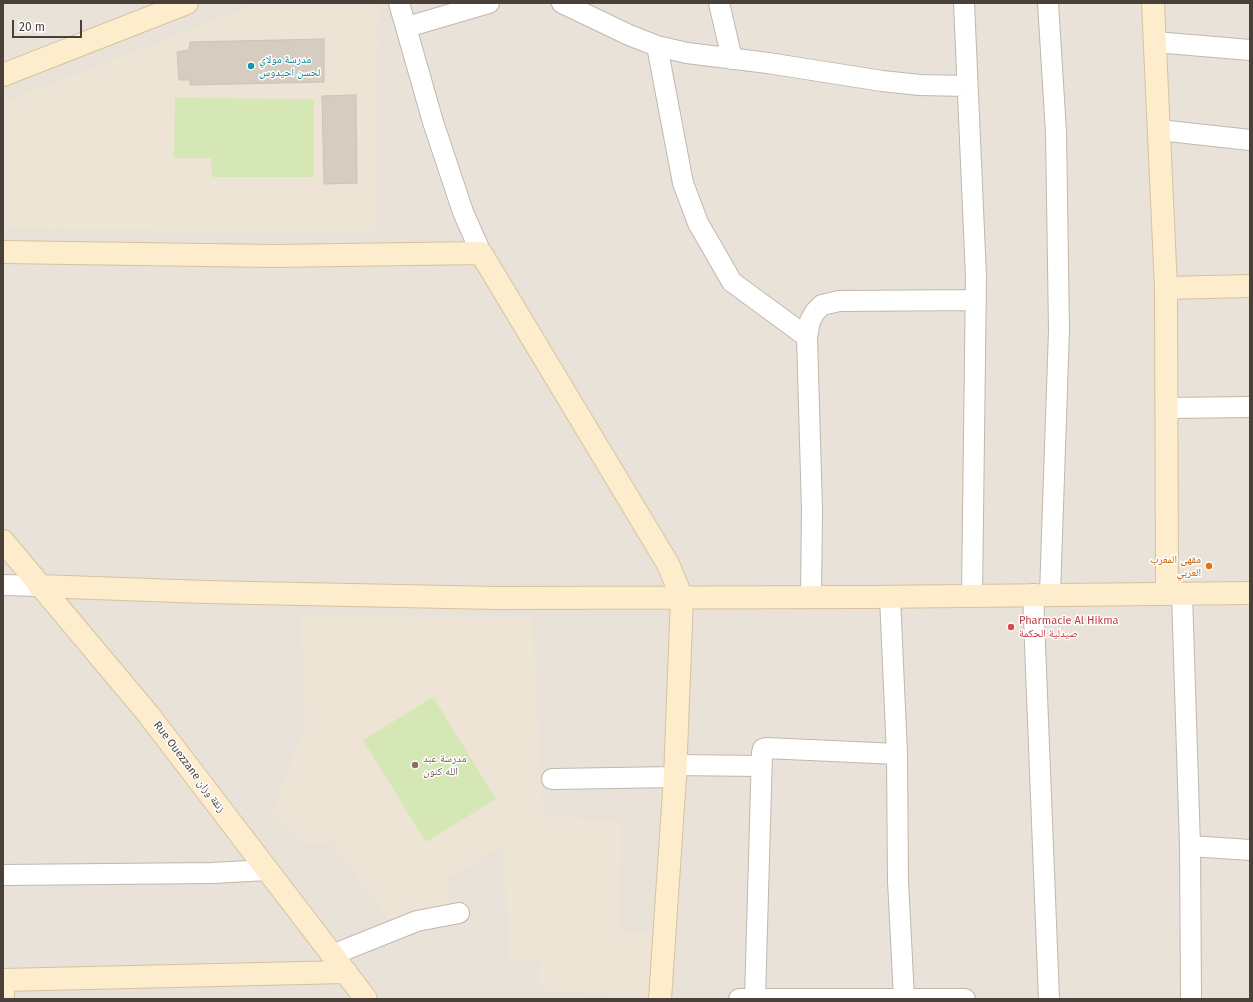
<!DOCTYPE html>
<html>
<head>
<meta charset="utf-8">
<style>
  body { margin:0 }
  #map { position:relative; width:1253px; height:1002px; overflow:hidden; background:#f5f1eb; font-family:"Fira Sans",sans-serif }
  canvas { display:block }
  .frame { position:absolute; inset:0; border:4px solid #494139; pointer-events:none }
  .scale { position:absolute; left:12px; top:20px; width:70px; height:18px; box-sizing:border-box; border:2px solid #494139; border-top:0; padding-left:5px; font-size:12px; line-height:14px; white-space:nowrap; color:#494139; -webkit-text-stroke:3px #fff; paint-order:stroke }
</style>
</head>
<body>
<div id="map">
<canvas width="1253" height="1002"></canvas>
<div class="frame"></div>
<div class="scale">20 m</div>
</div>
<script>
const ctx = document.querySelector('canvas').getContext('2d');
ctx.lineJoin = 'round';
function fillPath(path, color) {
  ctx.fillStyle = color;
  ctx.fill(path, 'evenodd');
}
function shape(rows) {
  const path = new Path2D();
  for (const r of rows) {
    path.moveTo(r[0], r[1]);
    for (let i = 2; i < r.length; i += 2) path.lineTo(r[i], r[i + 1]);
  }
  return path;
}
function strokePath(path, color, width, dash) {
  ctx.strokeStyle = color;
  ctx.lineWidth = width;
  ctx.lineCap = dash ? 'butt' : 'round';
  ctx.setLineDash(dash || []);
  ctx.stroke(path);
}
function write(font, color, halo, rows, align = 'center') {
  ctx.font = font + ' "Fira Sans","Noto Naskh Arabic",sans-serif';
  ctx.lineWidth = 3;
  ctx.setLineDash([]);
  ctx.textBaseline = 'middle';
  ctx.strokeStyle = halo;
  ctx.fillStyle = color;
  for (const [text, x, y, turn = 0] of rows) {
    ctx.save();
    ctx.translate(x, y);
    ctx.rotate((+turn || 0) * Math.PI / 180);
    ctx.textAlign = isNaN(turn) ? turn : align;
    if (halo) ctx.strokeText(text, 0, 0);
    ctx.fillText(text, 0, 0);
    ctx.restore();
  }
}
fillPath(shape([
  [3,3,1250,3,1250,999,3,999]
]), '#e9e2d9');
fillPath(shape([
  [257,3,378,3,377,231,3,229,3,103],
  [301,617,532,617,543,816,622,821,620,932,654,932,649,995,538,990,539,959,509,959,504,846,447,880,448,905,391,924,331,843,306,845,271,814,305,726]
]), '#ede4d5');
fillPath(shape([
  [175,98,314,99,314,177,212,177,211,158,174,158],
  [433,697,496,799,426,842,363,740]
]), '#d5e7b5');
const building = shape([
  [324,39,324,82,190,85,190,80,179,80,177,52,189,50,190,42,324,39],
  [356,95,357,183,324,184,322,96,356,95]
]);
fillPath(building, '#d6ccc0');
strokePath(building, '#d1c3b4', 1);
const street = shape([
  [399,3,433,122,463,212,481,253],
  [562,3,629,35,657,46,687,53,768,63,882,81,920,85,967,86],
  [719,3,732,59],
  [964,3,976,277,972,595],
  [1048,3,1056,132,1059,330,1050,594],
  [407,27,489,3],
  [1155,42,1250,50],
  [657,46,683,183,698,223,732,282,807,337],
  [1159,130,1250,140],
  [1167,408,1250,407],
  [3,585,39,586],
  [1033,594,1049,999],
  [1182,594,1190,846,1191,999],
  [811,597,812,510,807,337,810,321,815,312,822,305,839,301,976,300],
  [890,597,897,754,898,881,904,998],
  [675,765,761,766],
  [552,779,675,777],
  [1190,846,1250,850],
  [3,875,212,873,268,870],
  [332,955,417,921,459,913],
  [755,998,762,753,763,749,766,748,897,754],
  [739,999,965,999]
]);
const secondary = shape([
  [1153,3,1166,288,1167,593],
  [3,75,187,3],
  [3,252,274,256,481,253,668,564,682,598,675,777,660,999],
  [1166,288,1250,286],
  [3,541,148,714,366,999],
  [39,586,205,592,497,598,870,597,1250,593],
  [3,995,3,980,346,972]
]);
strokePath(street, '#c0b8ad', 22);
strokePath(secondary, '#d6c29e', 24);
strokePath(street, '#fff', 20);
strokePath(secondary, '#fdedcc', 22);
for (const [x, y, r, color] of [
  [251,66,4,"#0f9aa8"],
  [1209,566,4,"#e8710a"],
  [1011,627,4,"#e0444e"],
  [415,765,4,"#8d6e63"]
]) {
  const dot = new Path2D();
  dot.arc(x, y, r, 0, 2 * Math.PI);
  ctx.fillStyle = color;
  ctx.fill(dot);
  strokePath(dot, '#fff', 1.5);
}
write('11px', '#0d838f', '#fff', [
  ["مدرسة مولاي",259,60],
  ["لحسن احيدوس",259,73]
], 'left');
write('11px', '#c56008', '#fff', [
  ["مقهى المغرب",1201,560],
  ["العربي",1201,573]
], 'right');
write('11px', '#be3a42', '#fff', [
  ["Pharmacie Al Hikma",1019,621],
  ["صيدلية الحكمة",1019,634]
], 'left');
write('11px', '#785e54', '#fff', [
  ["مدرسة عبد",423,759],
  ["الله كنون",423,772]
], 'left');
write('11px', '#494139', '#fff', [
  ["Rue Ouezzane زنقة وزان",189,767,53]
]);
</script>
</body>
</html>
